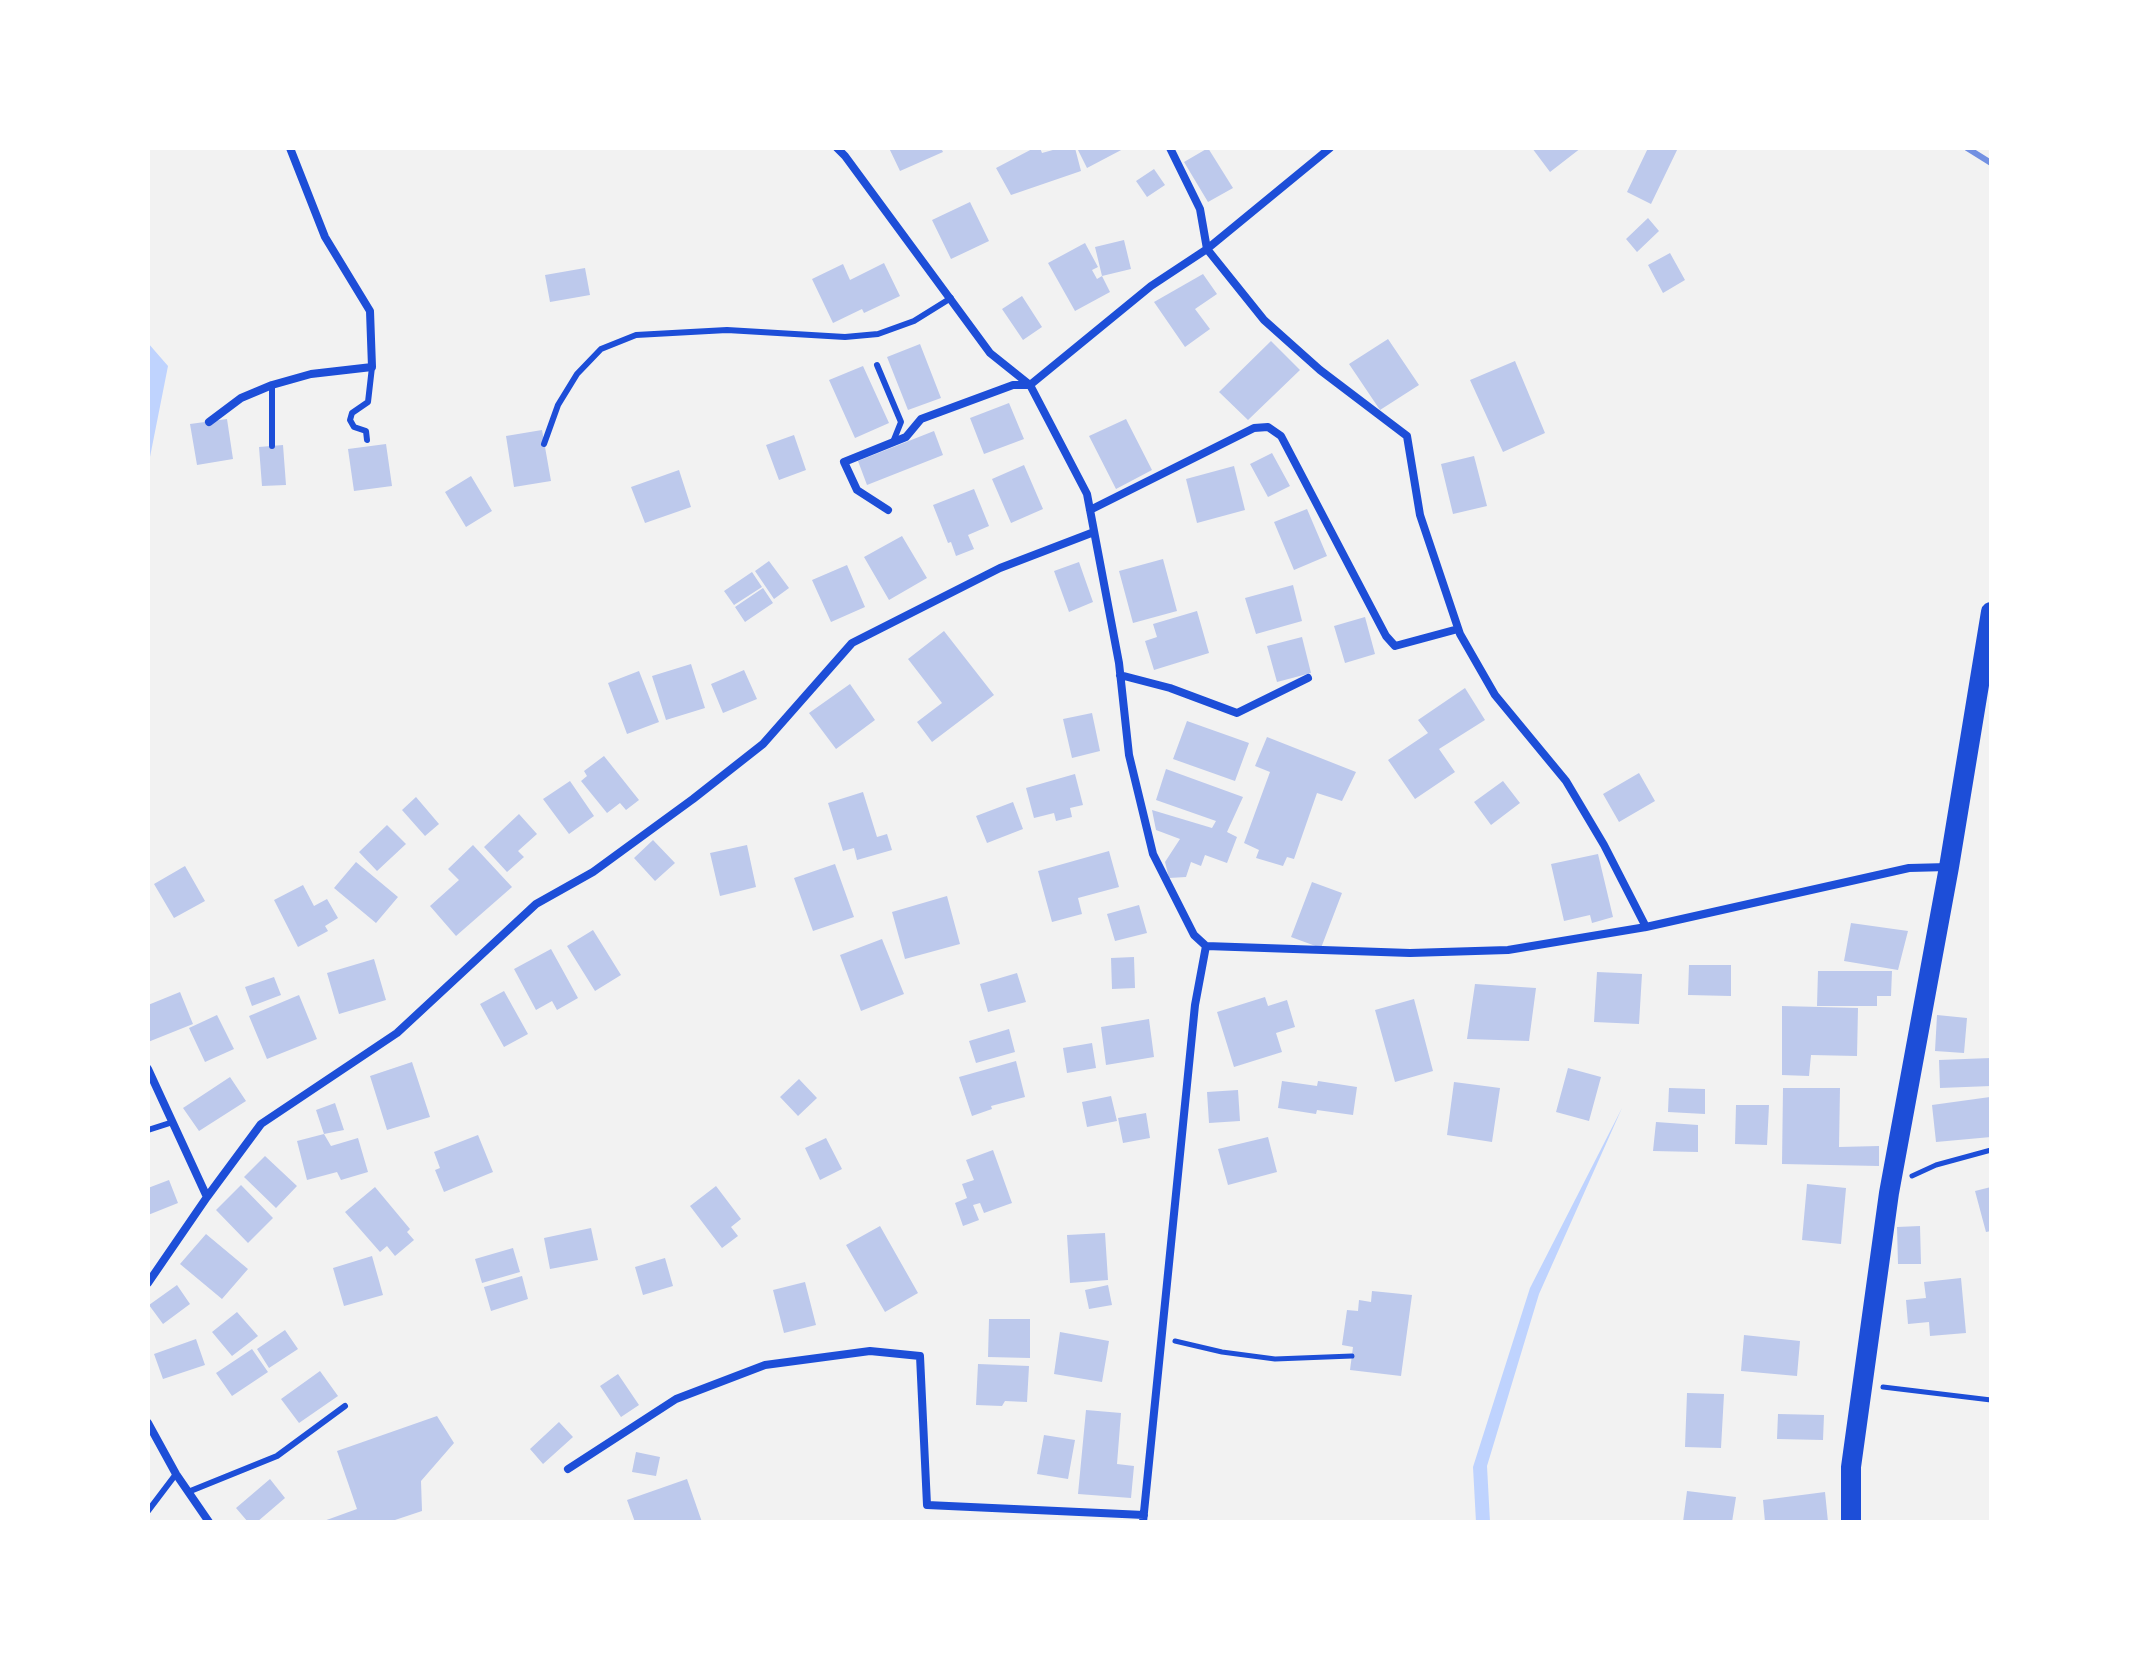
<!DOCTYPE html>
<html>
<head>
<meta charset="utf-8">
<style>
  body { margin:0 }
  #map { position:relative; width:2139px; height:1670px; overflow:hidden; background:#f2f2f2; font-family:Figtree,sans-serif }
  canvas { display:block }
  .frame { position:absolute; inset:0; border:150px solid #fff; pointer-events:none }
</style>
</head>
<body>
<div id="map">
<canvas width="2139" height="1670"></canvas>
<div class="frame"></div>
</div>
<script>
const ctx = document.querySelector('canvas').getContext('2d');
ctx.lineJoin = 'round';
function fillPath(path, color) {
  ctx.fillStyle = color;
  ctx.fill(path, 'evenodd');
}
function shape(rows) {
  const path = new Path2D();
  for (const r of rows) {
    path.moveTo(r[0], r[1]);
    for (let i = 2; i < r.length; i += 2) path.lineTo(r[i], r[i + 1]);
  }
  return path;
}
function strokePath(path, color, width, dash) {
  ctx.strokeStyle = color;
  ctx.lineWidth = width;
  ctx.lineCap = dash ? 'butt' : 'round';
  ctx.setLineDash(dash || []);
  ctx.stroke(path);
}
fillPath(shape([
  [148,343,168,366,148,467],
  [1622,1108,1539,1294,1487,1466,1490,1522,1476,1522,1473,1467,1530,1288]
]), '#bfd3fe');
fillPath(shape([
  [889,148,941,148,943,152,900,171],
  [1034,148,1040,148,1042,153,1060,148,1075,148,1081,171,1011,195,996,168],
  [1077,148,1125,148,1087,168],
  [1208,148,1233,188,1208,202,1184,162],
  [1532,148,1581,148,1550,172],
  [1648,148,1678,148,1651,204,1627,192],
  [1154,169,1165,185,1147,197,1136,181],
  [970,202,989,241,951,259,932,220],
  [1648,218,1659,231,1637,252,1626,239],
  [1124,240,1131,269,1102,276,1095,247],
  [1085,243,1098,267,1092,270,1097,279,1102,276,1110,292,1075,311,1048,263],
  [1670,253,1685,280,1663,293,1648,265],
  [884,263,900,296,864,313,862,309,833,323,812,279,843,264,850,280],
  [585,268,590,295,550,302,545,275],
  [1203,274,1217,294,1195,309,1210,329,1185,347,1154,302],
  [1022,296,1042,327,1023,340,1002,309],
  [1388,339,1419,385,1380,410,1349,364],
  [1271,341,1300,370,1248,420,1219,392],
  [920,344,941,398,908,410,887,357],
  [1515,361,1545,433,1503,452,1470,380],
  [863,366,889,423,855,438,829,380],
  [1009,403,1024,439,984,454,970,418],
  [227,419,233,459,197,465,190,424],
  [1126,419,1152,470,1116,489,1089,436],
  [542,430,551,481,514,487,506,436],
  [934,431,943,455,867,485,858,461],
  [794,435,806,470,779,480,766,445],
  [386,444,392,486,354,491,348,449],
  [283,445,286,485,262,486,259,447],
  [1272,453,1290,486,1268,497,1250,464],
  [1474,456,1487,506,1453,514,1441,464],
  [1024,465,1043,509,1011,523,992,479],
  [1234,466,1245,510,1197,523,1186,479],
  [679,470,691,507,645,523,631,487],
  [471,476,492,511,466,527,445,492],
  [974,489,989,526,968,535,974,549,956,556,951,542,948,543,933,505],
  [1307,509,1327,556,1294,570,1274,522],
  [902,536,927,578,889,600,864,557],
  [1163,559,1177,611,1133,623,1119,571],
  [769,561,789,588,774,599,755,571],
  [1079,562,1093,602,1069,612,1054,571],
  [847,565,865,607,831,622,812,580],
  [752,572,762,587,734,605,724,591],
  [1293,585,1302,621,1256,634,1245,598],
  [763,588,773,603,745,622,735,607],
  [1197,611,1209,653,1154,670,1145,641,1157,637,1153,624],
  [1365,617,1375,654,1345,663,1334,626],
  [944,631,994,695,932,742,917,722,942,703,908,659],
  [1302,637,1311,673,1277,682,1267,646],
  [691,664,705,708,666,720,652,676],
  [744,670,757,699,723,713,711,684],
  [639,671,659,722,627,734,608,683],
  [850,684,875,720,836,749,809,713],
  [1465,688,1485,720,1439,749,1455,772,1415,799,1388,760,1428,733,1418,720],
  [1092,713,1100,751,1072,758,1063,719],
  [1187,721,1249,743,1235,781,1173,759],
  [1267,737,1356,772,1342,801,1317,793,1294,859,1287,857,1283,866,1256,858,1259,850,1244,843,1270,772,1255,766],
  [604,756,639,800,626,810,620,803,607,813,581,781,587,776,584,771],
  [1166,769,1243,797,1227,832,1237,837,1227,863,1205,855,1201,866,1191,862,1186,877,1169,878,1165,862,1180,839,1156,830,1152,810,1212,828,1216,821,1156,800],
  [1639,773,1655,801,1619,822,1603,794],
  [1075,774,1083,805,1070,808,1072,817,1056,821,1054,813,1034,818,1026,788],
  [570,781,594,816,569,834,543,799],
  [1503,781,1520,803,1491,825,1474,802],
  [863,792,877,837,887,834,892,850,857,860,854,848,843,851,828,803],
  [416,797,439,824,425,836,402,810],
  [1013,802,1023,829,987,843,976,816],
  [519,814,537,834,518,851,524,857,507,872,484,847],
  [387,825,406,844,377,871,359,852],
  [653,840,675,863,655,881,634,858],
  [473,845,512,887,456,936,430,906,459,880,448,869],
  [747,845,756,887,720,896,710,853],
  [1109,851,1119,887,1078,898,1082,914,1052,922,1038,871],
  [1598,854,1613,917,1592,923,1590,915,1564,921,1551,864],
  [356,862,398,897,376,923,334,888],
  [835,864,854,917,813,931,794,878],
  [185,866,205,901,174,918,154,884],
  [1312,882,1342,893,1321,948,1291,937],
  [303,885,314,906,327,899,338,918,325,926,328,931,298,947,274,900],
  [947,896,960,944,905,959,892,912],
  [1139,905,1147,933,1115,941,1107,914],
  [1851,923,1908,931,1898,970,1844,961],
  [593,930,621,975,595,991,567,946],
  [882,939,904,994,861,1011,840,955],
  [551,949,578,998,557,1010,552,1001,536,1010,514,969],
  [1134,957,1135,988,1112,989,1111,958],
  [374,959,386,1000,339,1014,327,973],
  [1689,965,1731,965,1731,996,1688,995],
  [1818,971,1892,971,1891,996,1877,996,1877,1006,1817,1006],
  [1597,972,1642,974,1639,1024,1594,1022],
  [1017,973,1026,1002,988,1012,980,984],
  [274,977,281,995,252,1006,245,987],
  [1475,984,1536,988,1529,1041,1467,1039],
  [504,991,528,1034,504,1047,480,1004],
  [180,992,193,1024,148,1042,148,1005],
  [299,995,317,1039,267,1059,249,1016],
  [1265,997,1268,1006,1287,1000,1295,1027,1276,1033,1282,1052,1234,1067,1217,1012],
  [1414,999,1433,1071,1395,1082,1375,1010],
  [1782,1006,1858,1008,1857,1056,1811,1055,1809,1076,1782,1075],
  [217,1015,234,1049,205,1062,189,1028],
  [1937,1015,1967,1018,1964,1053,1935,1051],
  [1149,1019,1154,1057,1106,1065,1101,1027],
  [1009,1029,1015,1052,976,1063,969,1041],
  [1092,1043,1096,1068,1067,1073,1063,1048],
  [1991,1058,1991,1086,1940,1088,1939,1060],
  [1016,1061,1025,1097,991,1106,992,1109,972,1116,959,1077],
  [412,1062,430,1117,387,1130,370,1076],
  [1568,1068,1601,1077,1589,1121,1556,1112],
  [230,1077,246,1101,199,1131,183,1108],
  [799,1079,817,1098,798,1116,780,1097],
  [1282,1081,1317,1086,1318,1081,1357,1087,1353,1115,1317,1110,1316,1114,1278,1108],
  [1454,1082,1500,1088,1492,1142,1447,1135],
  [1669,1088,1705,1089,1705,1114,1668,1112],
  [1783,1088,1840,1088,1839,1147,1879,1146,1879,1166,1782,1164],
  [1238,1090,1240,1121,1209,1123,1207,1092],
  [1111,1096,1117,1121,1087,1127,1082,1102],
  [1990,1097,1991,1137,1936,1142,1932,1105],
  [335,1103,344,1130,324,1134,316,1110],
  [1736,1105,1769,1105,1767,1145,1735,1144],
  [1146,1113,1150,1138,1123,1143,1118,1118],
  [1656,1122,1698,1125,1698,1152,1653,1151],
  [324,1134,331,1146,358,1138,368,1172,341,1180,337,1172,307,1180,297,1141],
  [478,1135,493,1172,444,1192,435,1170,440,1168,434,1152],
  [1268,1137,1277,1172,1228,1185,1218,1149],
  [826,1138,842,1169,820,1180,805,1148],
  [993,1150,1012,1203,984,1213,980,1203,973,1205,979,1220,963,1226,955,1203,967,1198,962,1184,974,1180,966,1160],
  [265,1156,297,1186,276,1208,244,1177],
  [169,1180,178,1203,148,1215,148,1188],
  [1807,1184,1846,1188,1841,1244,1802,1240],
  [241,1185,273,1218,248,1243,216,1210],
  [716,1186,741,1219,731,1227,738,1236,722,1248,690,1206],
  [375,1187,410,1229,407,1232,414,1240,395,1256,387,1246,380,1252,345,1212],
  [1991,1187,1991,1231,1986,1232,1975,1191],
  [880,1226,918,1293,885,1312,846,1245],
  [1920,1226,1921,1264,1898,1264,1897,1227],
  [591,1228,598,1260,550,1269,544,1238],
  [1105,1233,1108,1280,1070,1283,1067,1235],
  [206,1234,248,1269,222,1299,180,1264],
  [513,1248,520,1272,482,1283,475,1259],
  [372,1256,383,1295,344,1306,333,1268],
  [665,1258,673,1286,643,1295,635,1267],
  [522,1276,528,1299,491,1311,484,1287],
  [1961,1278,1966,1333,1930,1336,1929,1322,1908,1324,1906,1300,1926,1298,1924,1282],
  [805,1282,816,1325,784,1333,773,1290],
  [177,1285,190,1304,163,1324,149,1305],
  [1108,1285,1112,1305,1089,1309,1085,1290],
  [1372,1291,1412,1295,1401,1376,1350,1370,1353,1347,1342,1345,1347,1310,1358,1311,1359,1300,1371,1302],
  [237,1312,258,1336,232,1356,212,1332],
  [989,1319,1030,1319,1030,1358,988,1357],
  [285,1330,298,1349,269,1368,257,1349],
  [1060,1332,1109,1341,1102,1382,1054,1374],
  [1744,1335,1800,1341,1797,1376,1741,1371],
  [196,1339,205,1365,163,1379,154,1354],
  [252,1349,268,1372,232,1396,216,1373],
  [978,1364,1029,1366,1027,1402,1005,1401,1002,1406,976,1405],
  [320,1371,338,1396,299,1423,281,1399],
  [618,1374,639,1405,621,1417,600,1386],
  [1687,1393,1724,1394,1721,1448,1685,1447],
  [1086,1410,1121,1413,1117,1464,1134,1466,1131,1498,1078,1494],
  [1778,1414,1824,1415,1823,1440,1777,1439],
  [437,1416,454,1443,421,1481,422,1511,389,1522,321,1522,357,1509,337,1451],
  [559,1422,573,1437,543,1464,530,1449],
  [1044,1435,1075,1440,1068,1479,1037,1474],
  [636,1452,660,1457,656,1476,632,1472],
  [270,1479,285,1498,257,1522,248,1522,236,1508],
  [687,1479,702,1522,635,1522,627,1500],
  [1687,1491,1736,1497,1732,1522,1683,1522],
  [1825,1492,1828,1522,1765,1522,1763,1500]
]), '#bdc9ec');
strokePath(shape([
  [1912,1176,1936,1165,1991,1150],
  [1175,1341,1222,1352,1275,1359,1352,1356],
  [1883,1387,1991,1400]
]), '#1d4ed8', 5);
strokePath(shape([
  [877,365,901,422,893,442],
  [367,440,366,431,354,427,350,420,352,413,368,402,372,367],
  [544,444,558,405,577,374,601,349,636,335,727,330,845,337,878,334,914,321,951,298],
  [272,446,272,385],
  [148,1130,173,1122],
  [188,1492,277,1456,345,1406],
  [148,1511,176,1474]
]), '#1d4ed8', 6);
strokePath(shape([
  [837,148,845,156,990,353,1030,385,1087,494,1119,663,1129,755,1153,854,1194,935,1206,946,1195,1005,1143,1522],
  [1170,148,1200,209,1207,249,1264,320,1320,370,1407,436,1420,515,1460,634,1495,695,1566,781,1604,845,1646,927],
  [209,422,241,398,272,385,311,374,372,367,370,311,325,237,290,148],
  [888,510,857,490,844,462,906,437,921,419,1013,385,1030,385,1151,286,1207,249,1330,148],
  [1090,510,1254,428,1268,427,1281,436,1386,636,1395,646,1458,629],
  [1120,675,1170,688,1237,713,1308,678],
  [1206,946,1410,953,1508,950,1646,927,1909,868,1948,867],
  [148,1069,207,1197],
  [148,1283,207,1197,261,1124,397,1033,536,904,593,872,693,799,763,744,852,643,1000,568,1094,532],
  [148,1423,176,1474,209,1522],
  [568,1469,676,1399,765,1365,870,1351,920,1356,927,1505,1144,1515]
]), '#1d4ed8', 8);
strokePath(shape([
  [1851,1522,1851,1467,1889,1193,1949,867,1991,612]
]), '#1d4ed8', 20);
strokePath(shape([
  [1967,148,1991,163]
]), '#7290e2', 6);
</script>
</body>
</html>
